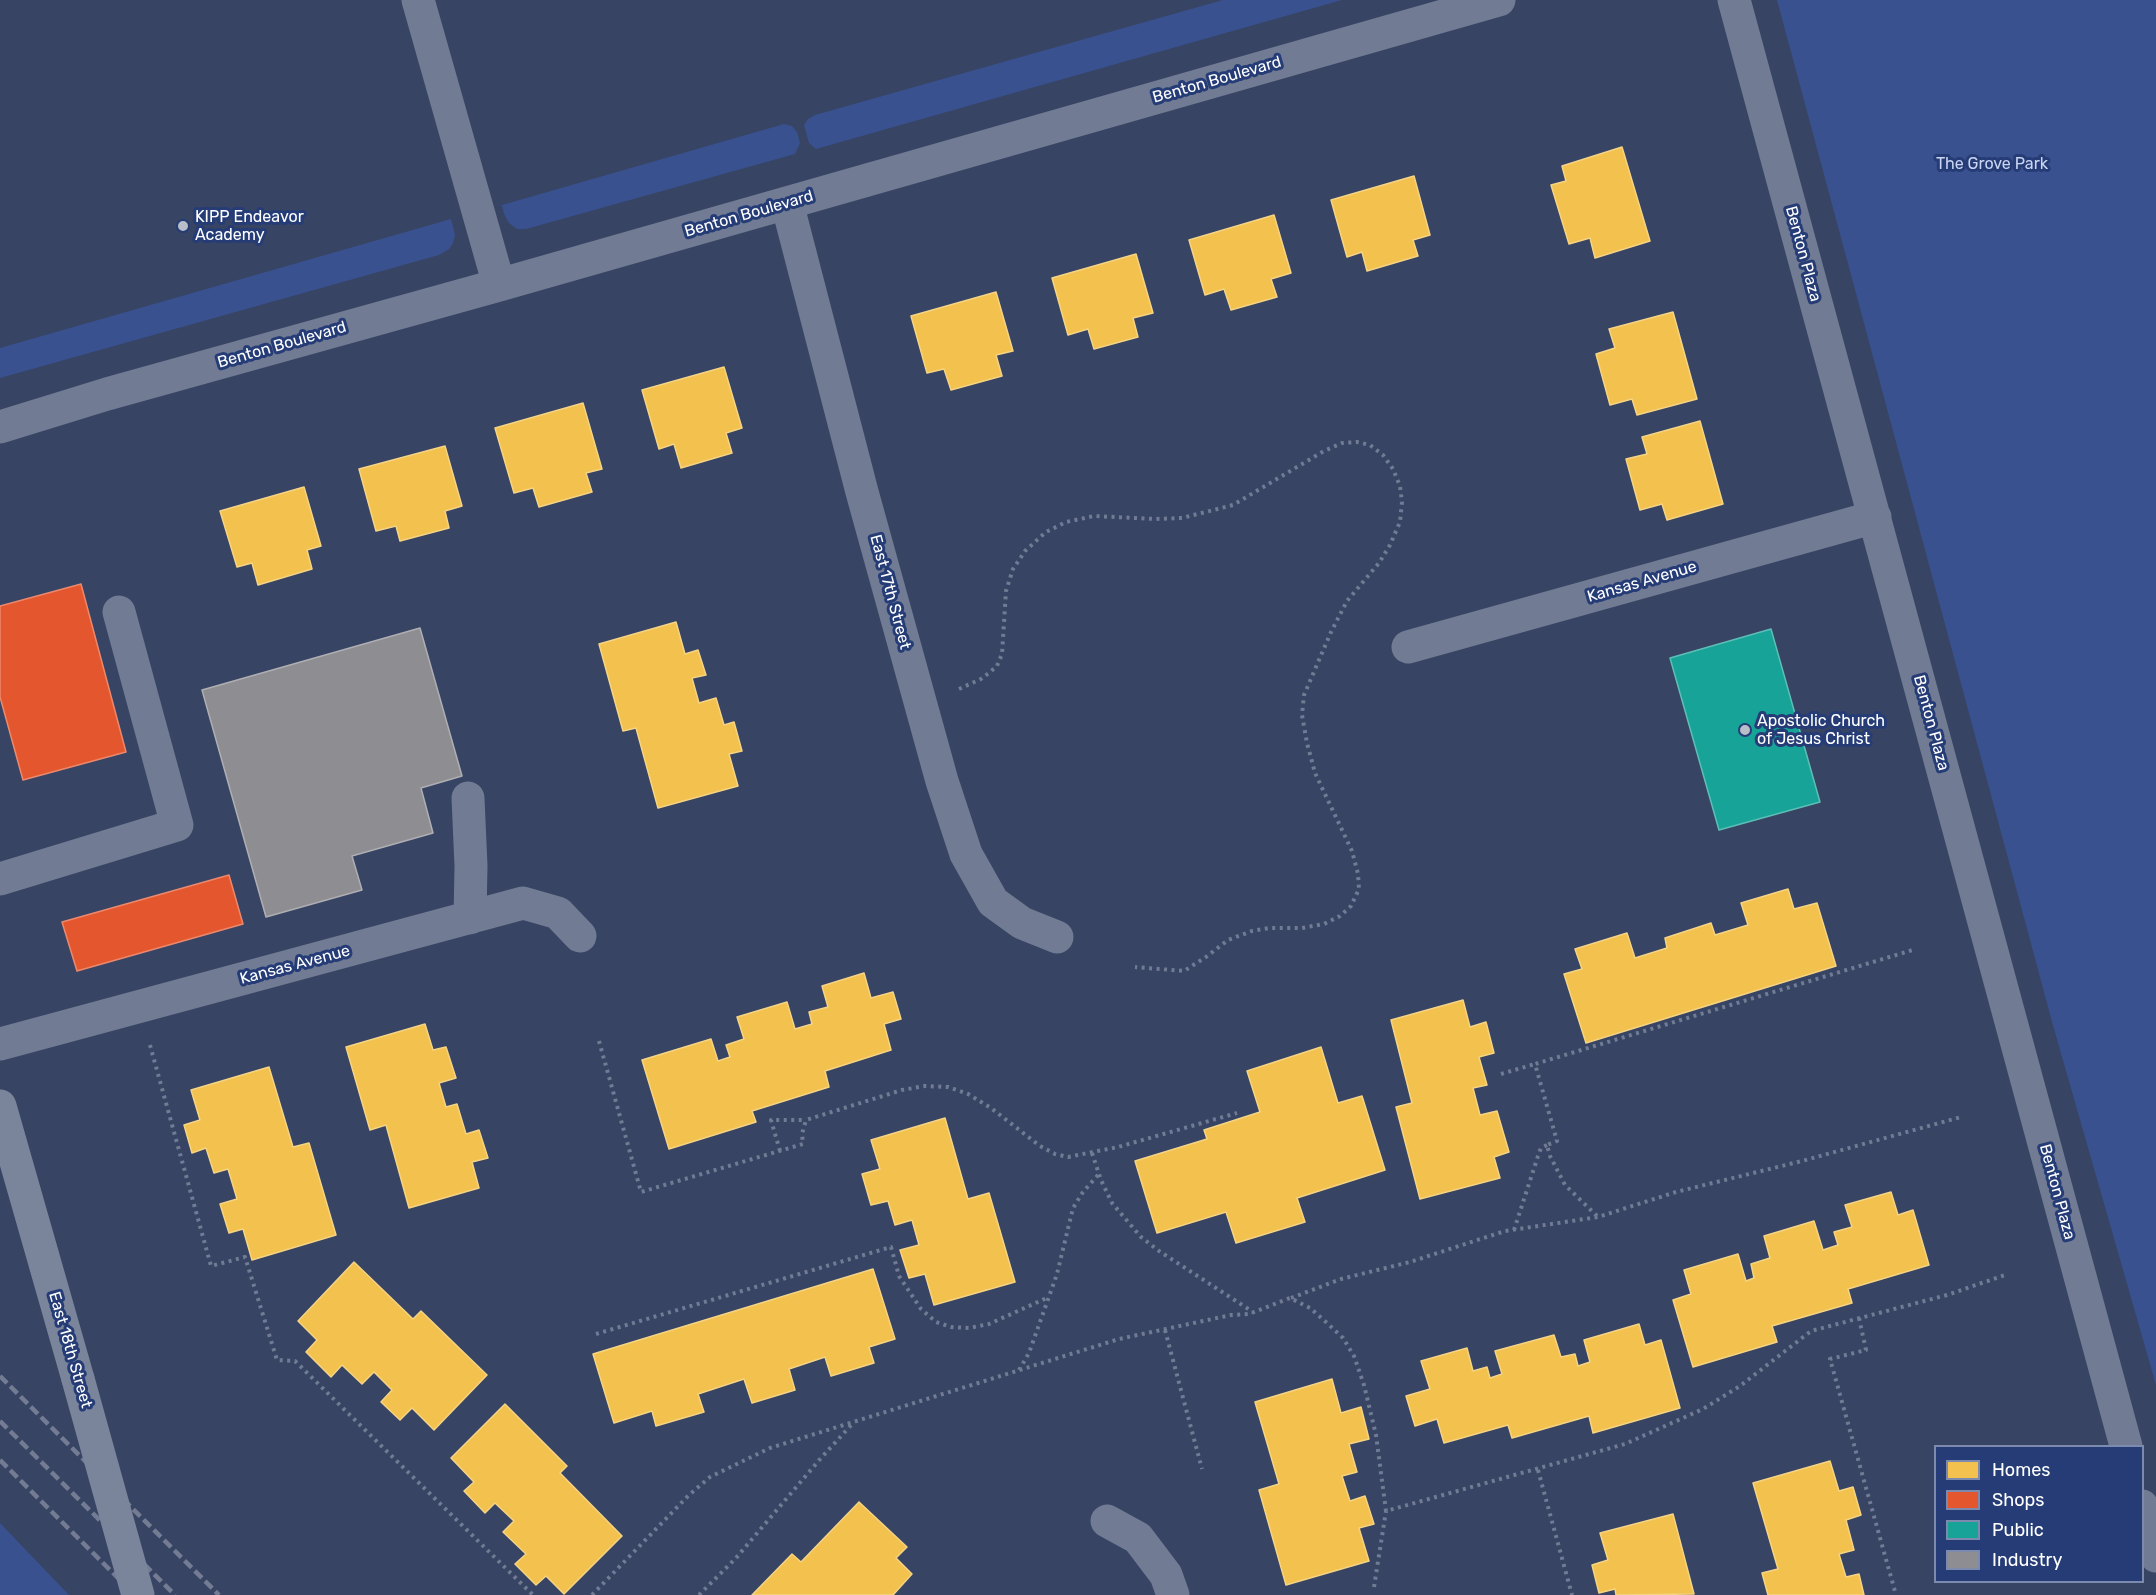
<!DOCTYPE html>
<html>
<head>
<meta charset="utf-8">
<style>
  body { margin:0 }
  #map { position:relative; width:2156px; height:1595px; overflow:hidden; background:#374464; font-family:Rubik,sans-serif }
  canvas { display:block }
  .legend { position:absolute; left:1934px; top:1445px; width:210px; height:138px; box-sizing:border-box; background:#253c76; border:2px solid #7c8aad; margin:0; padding:8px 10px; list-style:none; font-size:18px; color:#fff }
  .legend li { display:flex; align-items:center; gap:12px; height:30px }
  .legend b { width:30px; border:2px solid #7c8aad }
</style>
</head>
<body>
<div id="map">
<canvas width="2156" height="1595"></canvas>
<ul class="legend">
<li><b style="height:16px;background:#f2c14e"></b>Homes</li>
<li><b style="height:16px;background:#e4572e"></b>Shops</li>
<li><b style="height:16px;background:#17a398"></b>Public</li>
<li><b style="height:16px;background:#8d8d92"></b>Industry</li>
</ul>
</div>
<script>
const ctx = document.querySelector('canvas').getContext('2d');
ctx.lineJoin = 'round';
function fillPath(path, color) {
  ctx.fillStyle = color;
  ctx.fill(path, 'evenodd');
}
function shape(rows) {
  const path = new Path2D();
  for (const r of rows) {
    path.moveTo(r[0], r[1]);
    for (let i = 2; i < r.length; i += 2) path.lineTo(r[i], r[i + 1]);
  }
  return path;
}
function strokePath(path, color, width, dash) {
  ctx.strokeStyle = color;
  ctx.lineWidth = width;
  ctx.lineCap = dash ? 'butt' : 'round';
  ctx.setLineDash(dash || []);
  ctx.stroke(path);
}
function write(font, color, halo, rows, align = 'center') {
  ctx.font = font + ' Rubik,sans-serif';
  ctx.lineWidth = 6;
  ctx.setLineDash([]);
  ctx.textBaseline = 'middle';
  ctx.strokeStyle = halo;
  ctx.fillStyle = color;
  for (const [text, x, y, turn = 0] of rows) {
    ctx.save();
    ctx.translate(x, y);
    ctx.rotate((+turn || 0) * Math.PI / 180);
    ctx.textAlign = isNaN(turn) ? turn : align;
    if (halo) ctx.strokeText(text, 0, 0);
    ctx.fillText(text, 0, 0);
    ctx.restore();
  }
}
fillPath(shape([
  [1223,0,1342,0,816,149,809,143,804,125,808,119,815,115],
  [1777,0,2156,0,2156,1385,2054,1029],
  [784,124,792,126,797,132,800,143,795,154,526,229,517,229,509,223,504,214,502,205],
  [451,219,455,235,453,243,449,249,439,255,0,378,0,348],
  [0,1523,69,1595,0,1595]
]), '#39518e');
const homes = shape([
  [1622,147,1650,241,1595,258,1590,238,1569,244,1551,185,1566,181,1562,166,1622,147],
  [1414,176,1430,235,1413,240,1418,256,1367,271,1362,252,1347,257,1331,200,1414,176],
  [1274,215,1291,273,1271,279,1277,297,1231,310,1224,289,1205,295,1189,240,1274,215],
  [1136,254,1153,313,1133,318,1138,337,1094,349,1088,329,1068,335,1052,278,1136,254],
  [996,292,1013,351,996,355,1002,376,951,390,944,369,927,373,911,316,996,292],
  [1673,312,1697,399,1637,415,1632,399,1610,405,1596,354,1615,348,1609,329,1673,312],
  [724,367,742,428,726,433,732,453,681,468,674,444,659,449,642,390,724,367],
  [583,403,602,469,586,473,592,492,539,507,533,488,514,493,495,428,583,403],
  [1700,421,1723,504,1667,520,1662,504,1640,510,1626,459,1647,454,1642,437,1700,421],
  [445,446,462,506,445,511,449,528,400,541,396,526,376,531,359,469,445,446],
  [304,487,321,546,307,550,312,569,258,585,252,563,237,567,220,511,304,487],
  [676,622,685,654,698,650,706,675,692,678,699,703,716,698,724,725,734,722,742,751,729,754,738,786,658,808,636,728,623,731,599,644,676,622],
  [1788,889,1794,909,1817,903,1836,966,1586,1043,1564,974,1582,969,1575,949,1627,933,1635,958,1667,948,1665,938,1711,923,1715,935,1748,925,1741,903,1788,889],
  [864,973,871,998,893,992,901,1019,884,1024,891,1050,825,1071,829,1087,752,1111,756,1122,669,1149,642,1060,711,1039,718,1061,730,1057,726,1045,744,1039,737,1017,787,1002,795,1029,812,1024,809,1012,828,1007,822,986,864,973],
  [1463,1000,1470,1027,1486,1022,1494,1053,1479,1057,1487,1085,1473,1088,1480,1115,1497,1111,1509,1152,1494,1157,1500,1178,1420,1199,1396,1107,1412,1103,1391,1020,1463,1000],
  [425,1024,433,1050,446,1047,456,1078,439,1083,446,1107,457,1104,466,1134,479,1130,488,1158,472,1162,479,1188,409,1208,386,1125,370,1130,346,1047,425,1024],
  [1321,1047,1338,1103,1362,1096,1385,1170,1297,1198,1305,1222,1236,1243,1226,1212,1157,1233,1135,1161,1207,1139,1204,1130,1260,1112,1247,1071,1321,1047],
  [269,1067,293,1147,309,1143,336,1235,252,1260,243,1229,229,1233,220,1204,237,1199,228,1169,214,1173,206,1148,192,1153,184,1125,200,1120,191,1090,269,1067],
  [945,1118,968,1199,989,1193,1015,1282,934,1305,925,1274,909,1278,900,1250,919,1245,912,1220,895,1225,888,1201,871,1205,862,1174,880,1169,871,1140,945,1118],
  [1891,1192,1898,1215,1913,1210,1929,1265,1848,1289,1852,1303,1772,1326,1777,1342,1693,1367,1673,1300,1691,1294,1684,1270,1738,1254,1746,1281,1754,1278,1751,1264,1770,1258,1764,1236,1814,1221,1823,1250,1838,1245,1834,1232,1852,1227,1845,1205,1891,1192],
  [354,1262,413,1319,421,1311,487,1375,434,1430,412,1408,400,1420,381,1402,392,1390,374,1372,362,1384,342,1365,331,1377,306,1352,317,1340,298,1321,354,1262],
  [873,1269,895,1339,869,1347,874,1363,831,1376,825,1357,789,1369,795,1390,752,1403,744,1379,698,1394,704,1412,656,1426,652,1411,614,1423,593,1354,873,1269],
  [1639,1324,1645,1345,1661,1340,1680,1408,1593,1433,1589,1416,1512,1438,1508,1425,1444,1443,1437,1419,1415,1426,1406,1396,1430,1389,1421,1361,1467,1348,1473,1371,1487,1367,1490,1378,1502,1374,1495,1351,1554,1335,1561,1357,1575,1354,1578,1366,1590,1362,1584,1340,1639,1324],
  [1332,1379,1341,1413,1361,1407,1369,1439,1349,1444,1357,1472,1342,1476,1350,1501,1365,1496,1374,1524,1359,1528,1369,1561,1286,1585,1259,1490,1279,1484,1255,1402,1332,1379],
  [505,1404,567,1466,560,1473,622,1536,564,1594,546,1576,536,1585,515,1564,526,1554,503,1532,514,1521,495,1503,485,1513,464,1491,474,1482,451,1458,505,1404],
  [1830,1461,1839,1491,1853,1487,1861,1515,1846,1520,1854,1550,1839,1554,1846,1577,1859,1574,1864,1595,1768,1595,1762,1573,1778,1569,1753,1483,1830,1461],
  [859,1502,907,1547,896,1558,912,1574,893,1595,752,1595,792,1554,801,1562,859,1502],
  [1673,1514,1694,1594,1616,1595,1615,1589,1599,1593,1592,1565,1608,1560,1600,1533,1673,1514]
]);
fillPath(homes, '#f2c14e');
strokePath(homes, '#f6d483', 1.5);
const shops = shape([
  [81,584,126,752,23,780,0,697,0,606,81,584],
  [229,875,243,924,77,971,62,922,229,875]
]);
fillPath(shops, '#e4572e');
strokePath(shops, '#ec896d', 1.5);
const public = shape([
  [1771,629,1820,802,1719,830,1670,658,1771,629]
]);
fillPath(public, '#17a398');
strokePath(public, '#5dbfb7', 1.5);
const industry = shape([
  [420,628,462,776,421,788,433,833,352,856,362,890,266,917,202,690,420,628]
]);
fillPath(industry, '#8d8d92');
strokePath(industry, '#afafb3', 1.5);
strokePath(shape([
  [959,689,981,679,989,673,997,666,1002,654,1006,591,1013,569,1025,551,1046,532,1066,522,1094,516,1155,519,1182,518,1233,505,1324,451,1342,443,1357,442,1370,445,1383,455,1393,469,1400,486,1402,502,1400,522,1390,545,1379,563,1347,601,1331,632,1304,695,1302,715,1307,743,1315,773,1352,851,1358,874,1359,889,1351,906,1340,916,1324,924,1302,928,1269,928,1252,931,1228,940,1206,957,1184,971,1135,967],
  [599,1041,641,1192,803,1144,802,1134,806,1120,902,1090,925,1086,948,1087,968,1094,991,1108,1040,1146,1055,1154,1068,1157,1118,1147,1237,1113],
  [150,1045,211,1266,245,1257,277,1360,295,1361,533,1595],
  [1501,1074,1535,1064],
  [780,1151,771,1120,806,1120],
  [1092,1153,1101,1180,1112,1203,1141,1237,1159,1251,1253,1312],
  [1597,1216,1565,1185,1550,1156,1547,1145,1557,1141,1535,1064,1916,949],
  [1514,1230,1538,1156,1541,1148,1547,1145],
  [1291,1298,1341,1279,1410,1262,1505,1231,1598,1217,1676,1192,1802,1161,1961,1117],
  [1859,1318,1866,1350,1830,1359,1896,1595],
  [1165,1330,1202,1469],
  [596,1334,891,1247,899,1276,921,1309,936,1322,951,1327,969,1328,989,1324,1049,1297],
  [1019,1370,1029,1353,1057,1274,1073,1208,1083,1192,1098,1175],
  [1538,1470,1572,1595],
  [1374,1587,1386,1511],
  [592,1595,689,1495,710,1477,770,1448,1119,1339,1231,1315,1249,1314,1290,1298,1310,1308,1327,1323,1343,1338,1354,1356,1364,1385,1376,1435,1386,1511,1625,1444,1703,1409,1740,1386,1811,1331,1947,1295,2005,1275],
  [699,1595,736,1558,821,1458,854,1422]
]), '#717b93', 4, [3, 4.5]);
strokePath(shape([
  [418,0,499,285],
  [1734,0,2126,1446],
  [787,203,862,492,942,781,966,854,993,902,1022,923,1057,937],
  [0,427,107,394,499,285,1499,0],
  [1408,647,1875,517],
  [468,798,471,866,470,918],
  [0,879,177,825,119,612],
  [0,1044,523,903,558,913,580,936],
  [2142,1506,2156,1556],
  [1107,1521,1138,1538,1166,1575,1173,1595]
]), '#717b93', 33);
strokePath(shape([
  [0,1106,78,1379]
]), '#7a849a', 33);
strokePath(shape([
  [0,1376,219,1595],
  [0,1421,175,1595],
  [0,1460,135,1595]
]), '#737c93', 4.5, [10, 4.5]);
strokePath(shape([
  [78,1379,138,1595]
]), '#7a849a', 33);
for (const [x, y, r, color] of [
  [183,226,6,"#b9bec9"],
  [1745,730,6,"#b9bec9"]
]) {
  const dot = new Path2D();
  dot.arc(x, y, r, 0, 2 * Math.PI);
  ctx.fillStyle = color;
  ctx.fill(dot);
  strokePath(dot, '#253c76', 2);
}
write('16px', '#fff', '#253c76', [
  ["Benton Boulevard",1217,80,-16],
  ["Benton Boulevard",749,214,-16],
  ["Benton Plaza",1803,254,75],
  ["Benton Boulevard",282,345,-16],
  ["Kansas Avenue",1642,582,-16],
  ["East 17th Street",890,592,75],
  ["Benton Plaza",1931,723,75],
  ["Kansas Avenue",295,965,-15],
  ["Benton Plaza",2057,1192,75],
  ["East 18th Street",70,1350,74]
]);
write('16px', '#c9d5f2', '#253c76', [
  ["The Grove Park",1992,164]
]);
write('16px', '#fff', '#253c76', [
  ["KIPP Endeavor",195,217],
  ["Academy",195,235],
  ["Apostolic Church",1757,721],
  ["of Jesus Christ",1757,739]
], 'left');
</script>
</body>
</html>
